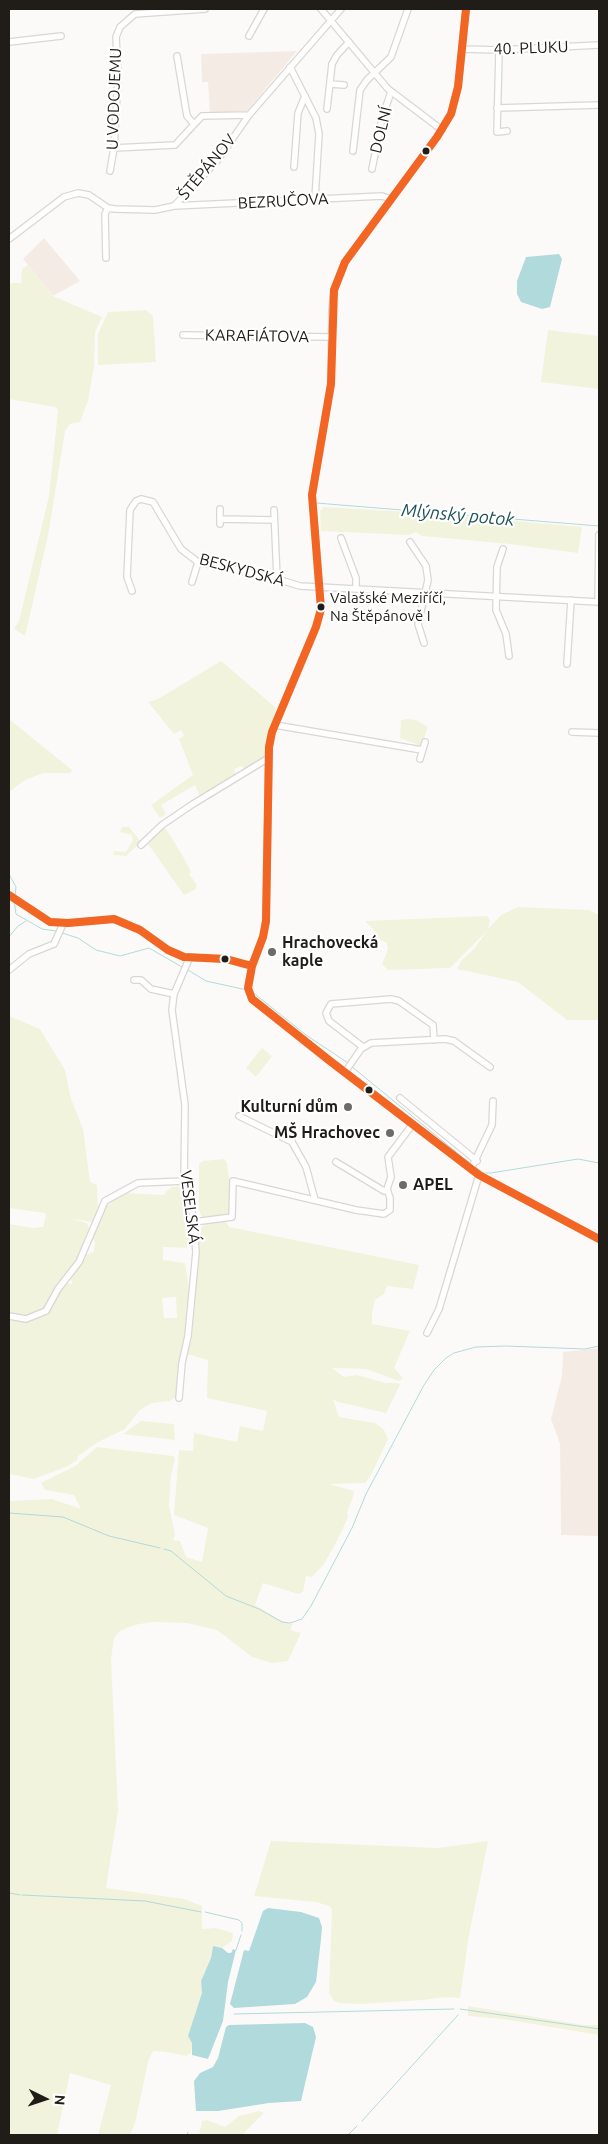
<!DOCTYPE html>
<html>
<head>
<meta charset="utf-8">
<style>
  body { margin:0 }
  #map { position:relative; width:608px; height:2144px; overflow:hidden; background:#fcfaf8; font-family:Ubuntu,sans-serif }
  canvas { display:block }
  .frame { position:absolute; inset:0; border:10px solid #201d19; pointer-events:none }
  .north { position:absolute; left:20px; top:2074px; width:50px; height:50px; -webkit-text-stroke:4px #fff; paint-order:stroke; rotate:94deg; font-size:14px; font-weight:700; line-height:20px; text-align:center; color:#201d19 }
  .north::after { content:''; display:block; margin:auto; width:18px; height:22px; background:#201d19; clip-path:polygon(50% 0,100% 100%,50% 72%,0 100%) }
</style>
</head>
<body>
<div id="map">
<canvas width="608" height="2144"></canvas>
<div class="frame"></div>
<div class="north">N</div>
</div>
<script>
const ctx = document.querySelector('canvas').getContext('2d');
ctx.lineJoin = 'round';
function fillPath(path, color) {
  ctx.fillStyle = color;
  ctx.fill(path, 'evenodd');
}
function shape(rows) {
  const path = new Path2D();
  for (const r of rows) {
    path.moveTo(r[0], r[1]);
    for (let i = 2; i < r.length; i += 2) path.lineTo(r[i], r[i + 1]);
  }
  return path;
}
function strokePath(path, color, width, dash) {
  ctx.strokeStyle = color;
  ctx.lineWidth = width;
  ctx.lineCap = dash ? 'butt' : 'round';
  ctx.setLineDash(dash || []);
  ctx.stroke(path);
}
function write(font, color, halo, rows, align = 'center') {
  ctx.font = font + ' Ubuntu,sans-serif';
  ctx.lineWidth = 4.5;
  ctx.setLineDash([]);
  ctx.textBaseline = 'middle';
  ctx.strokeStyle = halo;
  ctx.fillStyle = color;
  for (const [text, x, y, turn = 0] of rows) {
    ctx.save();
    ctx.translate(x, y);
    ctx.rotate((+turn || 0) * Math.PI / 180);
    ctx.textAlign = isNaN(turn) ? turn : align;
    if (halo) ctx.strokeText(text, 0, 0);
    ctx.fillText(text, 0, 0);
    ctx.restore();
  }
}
fillPath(shape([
  [297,51,247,111,210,113,208,82,202,82,201,54],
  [44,238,80,281,53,296,23,259],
  [599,1348,599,1536,561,1535,560,1444,551,1419,562,1376,563,1352]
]), '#f5ebe5');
fillPath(shape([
  [28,265,53,296,102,317,95,332,94,366,88,401,80,422,70,424,65,431,48,536,25,636,14,629,19,621,49,496,58,410,55,407,9,399,9,287,11,283,21,283,22,269],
  [146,310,153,316,156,362,98,365,98,334,108,312],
  [548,330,599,336,599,389,541,382],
  [324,507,439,514,582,527,578,553,510,544,422,536,416,532,409,535,321,531,320,511],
  [221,661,275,707,276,713,268,736,264,760,246,772,242,766,234,769,236,776,200,797,195,785,161,805,166,814,160,818,151,805,193,775,179,739,184,735,181,730,174,734,148,702,158,699],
  [9,719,72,770,71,773,43,773,25,780,9,792],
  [408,719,416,720,428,727,421,746,400,738,401,720],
  [122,827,129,827,141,842,126,856,113,855,114,851,126,852,133,840,132,835,120,832],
  [165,827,184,858,191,872,189,874,197,885,196,889,184,895,148,844],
  [518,907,589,910,599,915,599,1020,567,1020,518,982,457,969,462,960,474,949,487,931,450,968,388,970,382,964,388,949,387,943,377,938,373,929,365,921,487,916,490,920,488,929,501,915],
  [9,1016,40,1029,65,1070,71,1099,83,1129,90,1182,97,1185,98,1208,93,1220,91,1222,68,1218,87,1223,89,1228,76,1262,61,1283,72,1284,71,1279,86,1255,94,1252,95,1242,91,1238,102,1211,118,1196,125,1193,163,1195,171,1187,182,1186,190,1210,193,1231,187,1248,163,1247,163,1260,185,1263,189,1289,186,1313,187,1328,177,1396,170,1401,152,1403,140,1410,125,1429,98,1442,78,1456,77,1460,68,1466,34,1479,9,1474,9,1224,32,1228,43,1227,46,1216,45,1213,9,1208],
  [176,1297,177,1318,164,1318,162,1298],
  [262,1048,272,1056,256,1077,246,1068],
  [224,1159,227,1163,229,1179,229,1213,227,1216,202,1217,199,1210,199,1164,203,1161],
  [226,1222,229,1227,419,1265,413,1289,387,1286,384,1294,375,1300,372,1313,372,1324,410,1331,394,1368,403,1378,399,1381,366,1369,332,1368,344,1377,357,1375,385,1383,398,1383,400,1385,386,1413,338,1402,333,1399,339,1417,375,1423,384,1430,388,1439,371,1475,365,1483,329,1484,354,1491,353,1497,347,1513,348,1517,339,1537,324,1564,312,1577,306,1576,303,1592,298,1594,263,1583,255,1605,282,1621,293,1624,290,1630,301,1633,288,1661,272,1663,252,1657,217,1630,187,1623,152,1622,134,1625,120,1631,114,1638,111,1659,118,1810,106,1888,184,1899,202,1906,202,1929,216,1928,233,1933,232,1941,222,1948,213,1946,211,1958,201,1981,202,1993,191,2053,186,2056,167,2052,153,2051,148,2062,135,2123,130,2135,98,2135,111,2085,70,2073,57,2135,9,2135,9,1501,52,1499,81,1509,74,1495,45,1490,41,1483,75,1466,97,1447,173,1456,175,1458,171,1475,169,1505,175,1535,173,1540,180,1541,186,1557,202,1562,208,1528,174,1515,179,1450,193,1451,194,1433,237,1442,240,1426,263,1431,267,1411,207,1398,208,1360,187,1354,192,1338,200,1229,206,1223],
  [141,1421,174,1424,175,1440,123,1434],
  [271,1841,438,1848,488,1841,469,1935,460,1998,445,1997,423,2000,361,2004,339,2003,334,2001,329,1993,332,1909,329,1906,316,1902,254,1896],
  [468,2006,584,2025,599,2025,599,2035,503,2019,468,2016],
  [259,2111,264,2113,242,2135,199,2135,202,2121,207,2120,225,2127,239,2116]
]), '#f2f3dc');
fillPath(shape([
  [559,254,562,259,550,307,542,309,521,302,517,294,517,281,526,257],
  [268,1908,301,1912,319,1918,322,1927,321,1939,316,1982,307,1997,295,2004,234,2008,230,2004,244,1950,249,1951,263,1911],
  [213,1946,222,1948,228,1953,231,1953,233,1949,236,1950,228,1982,223,2021,208,2059,192,2055,192,2043,188,2036,202,1993,201,1981,211,1958],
  [305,2023,313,2027,316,2037,301,2101,269,2103,218,2111,196,2111,194,2081,200,2073,213,2067,218,2058,226,2027,229,2025]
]), '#b1dadc');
strokePath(shape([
  [316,503,599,526],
  [9,874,16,887,15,896],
  [14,900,16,914,42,929,56,931],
  [62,933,78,938,96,950,120,956,149,948,182,967],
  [9,937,18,926,26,921],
  [188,970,206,981,247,990],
  [251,991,306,1035,348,1063],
  [351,1066,472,1165],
  [475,1167,484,1173,491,1173,578,1159,599,1163],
  [9,1513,63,1517,109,1536,160,1548],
  [164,1549,171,1551,226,1596,259,1609,282,1622,290,1623,302,1619,311,1606,352,1528,366,1494,424,1385,434,1370,446,1358,454,1353,476,1347,506,1346,585,1349,599,1346],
  [9,1893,20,1895],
  [22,1895,145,1901,201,1912],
  [205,1912,239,1920,242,1923,242,1931],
  [236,1950,241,1935],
  [460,2009,599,2029],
  [234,2014,454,2009],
  [362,2121,458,2015],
  [187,2135,188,2132],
  [348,2135,357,2126]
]), '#b1dadc', 1);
const minor = shape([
  [321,9,388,89,442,130],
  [249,36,264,9],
  [9,42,61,36],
  [462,49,499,50,599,45],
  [499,50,497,132,507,131],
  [177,56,187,116,193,123],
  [290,67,316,118,319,134,315,199],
  [330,84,344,85],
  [497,108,599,105],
  [327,109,332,64,337,55,349,42],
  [114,148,175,145,202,116,249,115],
  [353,151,360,90,367,80,391,57,408,9],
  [294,167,298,113,305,96],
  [372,169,382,118,391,92],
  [110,171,114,148,118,76,116,37,120,27,135,14,205,9],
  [174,206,382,196,391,199],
  [9,239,64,197,78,193,89,195,108,208,115,209,155,210,174,206,217,161,249,115,341,9],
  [106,258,105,214,108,208],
  [183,335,331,337],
  [274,510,277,578],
  [220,519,274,520],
  [220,524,220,509],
  [341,538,356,578,356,589],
  [410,542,426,566,428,580,418,624,424,643],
  [503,549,497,567,496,610,506,634,509,656],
  [192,582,198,562],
  [132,591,127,577,130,510,136,501,141,499,153,502,181,549,198,562,274,578,300,586,599,602],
  [598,602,599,535],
  [567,664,571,600],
  [275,725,422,750],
  [572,732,599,733],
  [420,759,425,742],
  [141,845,162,825,193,804,267,759],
  [9,895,50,922,68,923,114,919,140,930,168,950,184,957,226,959,252,966,248,988,252,999,330,1061,479,1175,599,1239],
  [252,966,263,937,266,921,269,747,272,732,316,627,321,609,312,495,331,384,332,310,334,290,345,262,437,137,451,114,458,87,466,9],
  [9,970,29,954,54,944,63,924],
  [134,980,141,980,151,989,174,994],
  [363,1047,329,1021,326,1013,331,1004,391,999,399,1001,433,1025,434,1040],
  [345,1072,361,1049,371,1043,445,1039,454,1041,490,1067],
  [400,1098,477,1161],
  [239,1116,292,1142,306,1167,315,1200],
  [336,1162,384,1191,387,1189,391,1177,388,1157,412,1125],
  [471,1169,492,1125,493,1101],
  [194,1222,232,1217,233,1181,356,1210,384,1214,390,1210,390,1198,387,1189],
  [9,1316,26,1319,46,1311,58,1289,79,1262,105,1201,138,1183,184,1181],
  [427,1333,439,1309,479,1175],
  [179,1398,182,1363,188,1336,196,1252,193,1216,184,1181,185,1105,172,1010,174,994,189,959]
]);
strokePath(minor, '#d9d7d4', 8);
strokePath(minor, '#fffefe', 5.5);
strokePath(shape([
  [9,895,50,922,68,923,114,919,140,930,168,950,184,957,226,959,252,966,248,988,252,999,330,1061,479,1175,599,1239],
  [252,966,263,937,266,921,269,747,272,732,316,627,321,609,312,495,331,384,334,290,345,262,437,137,451,114,458,87,466,9]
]), '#f26522', 8);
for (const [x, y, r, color] of [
  [426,151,4.5,"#201d19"],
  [321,607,4.5,"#201d19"],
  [272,952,5,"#6d6a67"],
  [225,959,4.5,"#201d19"],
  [369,1090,4.5,"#201d19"],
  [348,1107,5,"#6d6a67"],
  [390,1133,5,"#6d6a67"],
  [403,1185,5,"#6d6a67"]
]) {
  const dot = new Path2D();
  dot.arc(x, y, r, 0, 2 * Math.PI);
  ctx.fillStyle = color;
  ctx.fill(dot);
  strokePath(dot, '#fff', 2);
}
write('15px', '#201d19', '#fff', [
  ["Valašské Meziříčí,",330,598],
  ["Na Štěpánově I",330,616]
], 'left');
write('16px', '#201d19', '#fff', [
  ["40. PLUKU",531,48,-2],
  ["U VODOJEMU",114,99,-88],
  ["DOLNÍ",381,130,-76],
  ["ŠTĚPÁNOV",207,167,-50],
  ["BEZRUČOVA",283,201,-3],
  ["KARAFIÁTOVA",257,336,1],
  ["BESKYDSKÁ",242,570,15],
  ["VESELSKÁ",190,1207,83]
]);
write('bold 16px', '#201d19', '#fff', [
  ["Hrachovecká",282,943],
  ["kaple",282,961],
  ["Kulturní dům",338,1107,"right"],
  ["MŠ Hrachovec",380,1133,"right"],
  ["APEL",413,1185]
], 'left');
write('italic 18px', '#205356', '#fff', [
  ["Mlýnský potok",458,515,5]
]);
</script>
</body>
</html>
